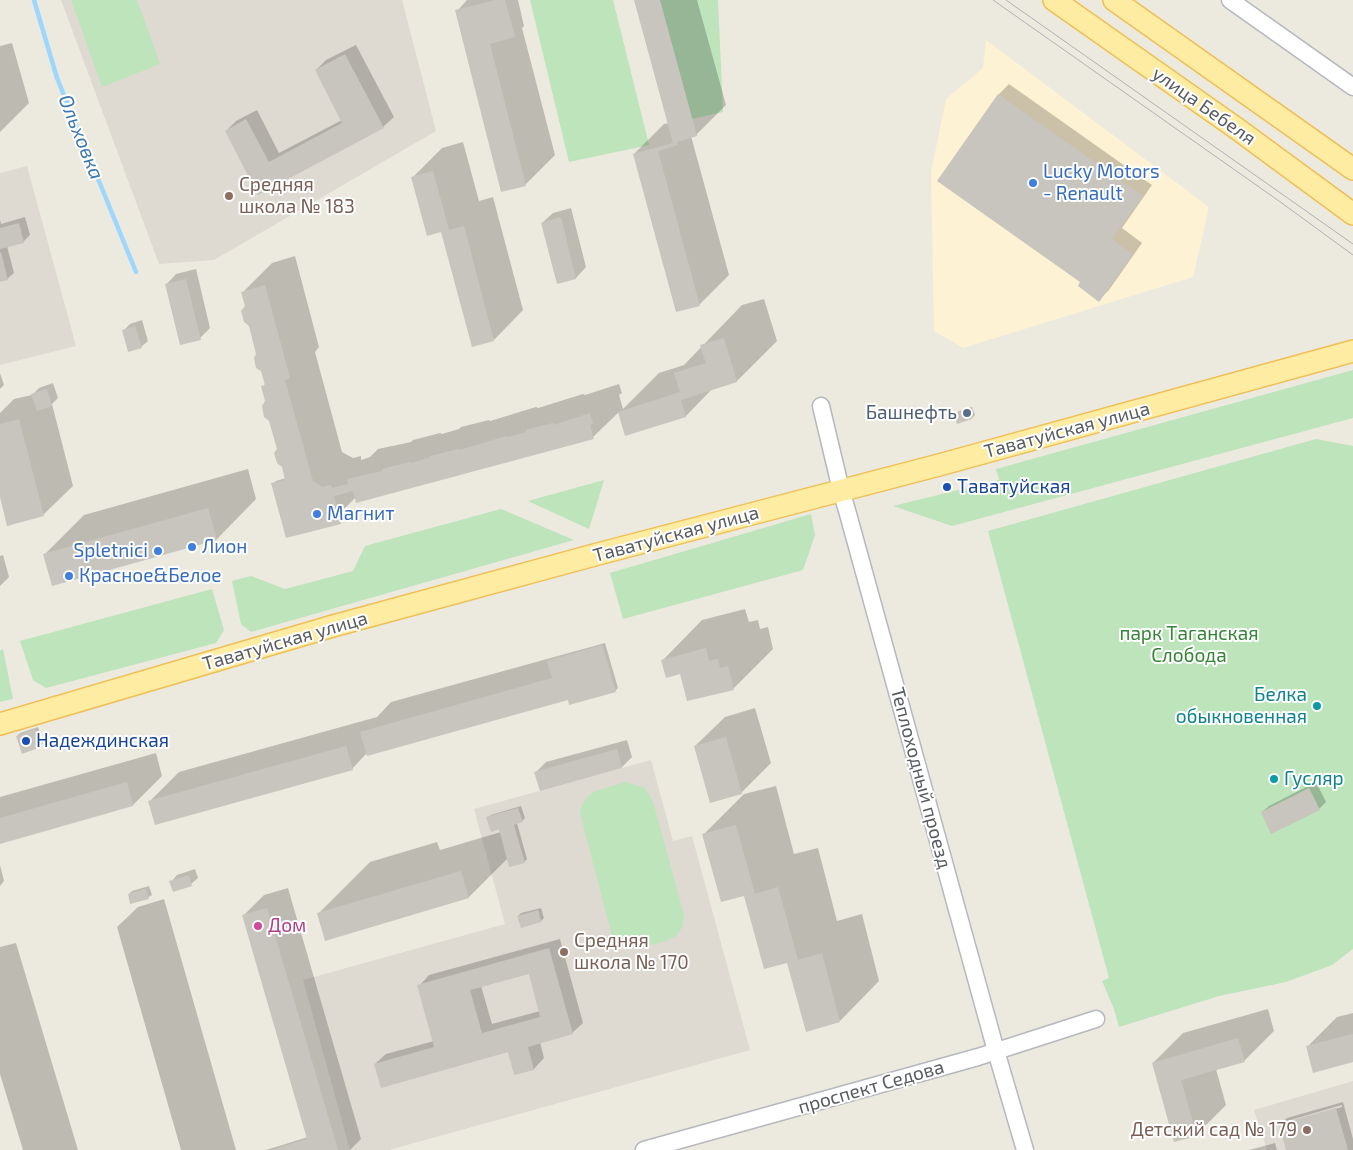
<!DOCTYPE html>
<html>
<head>
<meta charset="utf-8">
<style>
  body { margin:0 }
  canvas { display:block; background:#ece9df }
</style>
</head>
<body>
<canvas width="1353" height="1150"></canvas>
<script>
const ctx = document.querySelector('canvas').getContext('2d');
ctx.lineJoin = 'round';
function fillPath(path, color) {
  ctx.fillStyle = color;
  ctx.fill(path, 'evenodd');
}
function shape(rows) {
  const path = new Path2D();
  for (const r of rows) {
    path.moveTo(r[0], r[1]);
    for (let i = 2; i < r.length; i += 2) path.lineTo(r[i], r[i + 1]);
  }
  return path;
}
function strokePath(path, color, width, dash) {
  ctx.strokeStyle = color;
  ctx.lineWidth = width;
  ctx.lineCap = dash ? 'butt' : 'round';
  ctx.setLineDash(dash || []);
  ctx.stroke(path);
}
function write(font, color, halo, rows, align = 'center') {
  ctx.font = font + ' "Exo 2",sans-serif';
  ctx.lineWidth = 4;
  ctx.setLineDash([]);
  ctx.textBaseline = 'middle';
  ctx.strokeStyle = halo;
  ctx.fillStyle = color;
  for (const [text, x, y, turn = 0] of rows) {
    ctx.save();
    ctx.translate(x, y);
    ctx.rotate((+turn || 0) * Math.PI / 180);
    ctx.textAlign = isNaN(turn) ? turn : align;
    if (halo) ctx.strokeText(text, 0, 0);
    ctx.fillText(text, 0, 0);
    ctx.restore();
  }
}
fillPath(shape([
  [986,40,1209,207,1193,277,963,348,934,331,931,172,946,99,983,68]
]), '#fdf2d3');
fillPath(shape([
  [61,0,402,0,436,131,214,260,159,264],
  [27,166,76,346,0,365,0,173],
  [651,760,673,841,692,836,750,1050,389,1150,350,1150,303,980,505,924,474,809],
  [1353,1081,1353,1150,1267,1150,1254,1110]
]), '#dedad1');
fillPath(shape([
  [71,0,137,0,160,64,102,87],
  [530,0,613,0,649,145,569,162],
  [655,0,718,0,723,112,692,119],
  [1353,370,1353,418,952,526,893,506,999,480,996,469],
  [1316,439,1353,446,1353,949,1332,965,1286,982,1219,996,1119,1027,1114,1009,1102,981,1109,978,988,531],
  [604,480,589,529,528,501],
  [501,509,574,540,251,632,241,624,232,581,251,576,285,589,353,571,365,546],
  [811,514,815,535,803,570,623,619,610,573],
  [212,589,224,630,216,643,46,688,33,680,20,641],
  [3,649,13,699,0,702,0,651],
  [625,782,636,785,645,788,650,796,654,805,684,915,683,926,676,936,666,941,636,949,625,948,617,943,612,936,580,813,582,805,588,796,596,791]
]), '#bde4bb');
fillPath(shape([
  [467,0,518,0,524,26,522,28,555,155,525,185,457,11],
  [635,0,697,0,726,105,696,135,691,136,729,275,699,305,634,154,664,124,669,123],
  [12,43,29,103,0,132,0,46],
  [356,45,394,117,383,127,259,193,226,131,236,121,257,110,279,153,342,120,316,70,326,60],
  [1009,84,1152,185,1122,228,1142,243,1109,290,1099,300,1082,282,938,180,999,94],
  [463,142,479,201,493,197,523,310,494,340,442,231,412,178,442,148],
  [571,208,586,267,576,278,558,282,542,223,553,213],
  [25,217,30,235,23,242,7,246,14,273,7,279,0,281,0,220,1,224],
  [295,256,319,347,315,352,342,452,353,458,361,456,361,460,370,457,378,449,411,442,413,440,440,433,442,434,459,429,461,427,489,420,490,421,536,407,538,408,583,394,585,395,619,384,622,393,619,395,623,409,659,373,684,365,742,305,764,299,777,341,737,381,713,388,686,416,626,434,619,412,593,437,356,497,341,512,343,520,340,522,273,484,276,481,286,478,263,387,265,384,242,293,272,263],
  [196,269,210,328,200,338,166,285,176,274],
  [142,320,148,341,141,347,123,331,130,324],
  [0,373,4,385,0,389],
  [53,383,58,398,52,404,73,486,43,515,0,492,0,413,14,399,32,395,39,388],
  [972,407,975,415,972,418,956,414,959,411],
  [248,469,256,499,217,539,44,555,84,515],
  [3,555,9,577,0,586,0,556],
  [745,609,749,622,758,620,760,629,768,627,773,649,733,689,663,660,702,620],
  [605,643,618,688,615,691,569,698,366,754,352,769,149,802,179,772,377,717,391,702],
  [755,708,771,763,741,793,695,746,725,717],
  [38,727,43,743,40,746,17,736,20,733],
  [627,740,632,757,622,767,536,772,546,762],
  [156,753,162,776,133,805,0,842,0,797],
  [1316,782,1326,802,1319,809,1272,832,1262,812,1269,806],
  [776,786,794,854,818,848,837,921,862,914,879,981,840,1021,788,962,745,894,704,834,744,794],
  [521,806,525,818,522,821,517,823,527,859,524,862,508,858,469,897,318,914,370,862,437,842,440,850,501,832,499,828,488,818,491,815],
  [0,865,4,881,0,886],
  [195,869,198,878,191,884,171,882,177,875],
  [149,886,152,895,149,897,131,903,129,894,132,891],
  [288,888,361,1139,350,1150,266,1150,308,1137,243,916,264,895],
  [164,899,236,1150,181,1150,117,927,138,907],
  [541,908,544,918,541,921,518,916,521,913],
  [560,939,583,1023,572,1033,540,1042,544,1058,534,1069,515,1074,508,1051,375,1064,386,1054,434,1041,419,986,429,975],
  [529,973,540,1011,492,1024,481,986],
  [16,943,78,1150,23,1150,0,1074,0,947],
  [1268,1009,1274,1031,1244,1061,1216,1069,1226,1105,1196,1135,1153,1063,1183,1033],
  [1353,1013,1353,1060,1307,1047,1337,1017],
  [1343,1102,1353,1139,1353,1150,1288,1150,1280,1124,1287,1118],
  [1342,1105,1342,1107,1287,1123,1287,1121],
  [1275,1143,1277,1150,1249,1150]
]), '#0003');
strokePath(shape([
  [34,0,57,78,136,272]
]), '#9dd7fe', 4.5);
fillPath(shape([
  [495,0,505,0,515,37,490,44,526,186,501,192,455,10],
  [634,0,660,0,697,136,677,142,678,145,658,151,700,306,676,312,633,154,673,143],
  [345,54,384,128,258,195,225,131,246,119,269,162,342,123,315,70],
  [998,94,1143,196,1112,239,1133,254,1099,302,1078,286,1080,282,937,181],
  [433,171,449,230,464,226,494,341,472,347,441,232,427,236,411,177],
  [561,217,576,279,557,284,541,223],
  [19,223,24,243,0,249,0,228],
  [1,252,8,280,0,282,0,253],
  [186,279,201,340,180,345,165,284],
  [265,285,290,378,285,380,313,481,322,487,331,485,332,488,348,484,347,479,382,471,382,469,410,462,411,463,429,458,430,456,458,449,460,450,506,436,508,437,526,432,526,430,553,423,554,425,590,413,593,424,590,425,594,439,356,503,353,491,334,496,341,524,286,538,271,483,285,480,282,467,277,463,274,453,277,449,269,421,264,417,262,406,265,401,261,386,265,385,261,371,256,368,254,358,256,354,249,326,244,322,241,311,245,306,241,292],
  [135,326,142,348,128,352,122,330],
  [724,338,737,382,681,400,686,417,625,436,618,412,680,392,674,373,706,363,700,345],
  [47,389,52,406,37,411,31,394],
  [969,409,972,419,957,424,954,414],
  [19,419,44,516,7,526,0,497,0,424],
  [208,508,217,540,52,586,43,554],
  [602,645,616,692,569,705,568,700,367,756,360,732,552,678,547,661],
  [706,648,709,661,718,659,720,668,728,666,734,690,687,701,680,674,666,678,661,660],
  [35,729,41,747,22,754,16,736],
  [726,737,742,794,710,803,694,746],
  [346,746,353,770,155,825,148,801],
  [617,749,622,768,540,791,534,772],
  [127,782,133,806,0,844,0,818],
  [1309,788,1320,810,1271,834,1261,812],
  [518,808,523,822,514,825,525,863,509,867,499,829,491,832,486,817],
  [736,825,755,894,778,887,798,960,822,953,840,1022,806,1032,787,963,764,969,744,896,721,902,702,834],
  [461,871,469,898,325,941,317,913],
  [189,875,192,886,173,892,169,881],
  [146,889,149,899,130,904,128,894],
  [267,908,338,1150,272,1150,307,1139,242,915],
  [538,910,541,922,521,928,517,916],
  [549,948,573,1034,528,1047,534,1070,514,1075,508,1052,381,1088,374,1064,434,1047,417,985],
  [529,974,540,1017,482,1033,470,990],
  [1353,1034,1353,1062,1313,1073,1306,1046],
  [1238,1038,1245,1062,1181,1080,1197,1136,1174,1142,1152,1063],
  [1336,1108,1348,1150,1286,1150,1279,1124]
]), '#c8c5bf');
const minor = shape([
  [1230,0,1353,87],
  [821,406,841,490,848,514,996,1051,1025,1150],
  [644,1150,978,1057,1096,1019]
]);
const major = shape([
  [1054,0,1236,128,1353,214],
  [1114,0,1353,169],
  [0,724,333,626,598,554,939,465,1353,351]
]);
strokePath(minor, '#b5b8bd', 19);
strokePath(major, '#efbf55', 24);
strokePath(minor, '#fff', 16);
strokePath(major, '#feeca2', 21);
strokePath(shape([
  [993,0,1279,201,1353,255],
  [1006,0,1353,244]
]), '#b1b2b2', 1);
for (const [x, y, r, color] of [
  [1033,183,5,"#3f7fe0"],
  [229,196,5,"#8d6e63"],
  [967,413,5,"#5c6f8a"],
  [947,487,5,"#1a4fb4"],
  [317,514,5,"#3f7fe0"],
  [192,547,5,"#3f7fe0"],
  [158,551,5,"#3f7fe0"],
  [69,576,5,"#3f7fe0"],
  [1317,706,5,"#0f9aa8"],
  [26,741,5,"#1a4fb4"],
  [1274,779,5,"#0f9aa8"],
  [258,926,5,"#d1479c"],
  [564,952,5,"#8d6e63"],
  [1307,1130,5,"#8d6e63"]
]) {
  const dot = new Path2D();
  dot.arc(x, y, r, 0, 2 * Math.PI);
  ctx.fillStyle = color;
  ctx.fill(dot);
  strokePath(dot, '#fff', 2);
}
write('19px', '#585c61', '#fff', [
  ["улица Бебеля",1204,106,35],
  ["Таватуйская улица",1067,430,-15],
  ["Таватуйская улица",676,534,-15],
  ["Таватуйская улица",285,641,-16],
  ["Теплоходный проезд",921,778,75],
  ["проспект Седова",871,1087,-16]
]);
write('19px', '#366cbe', '#fff', [
  ["Lucky Motors",1043,172],
  ["- Renault",1043,194],
  ["Магнит",327,514],
  ["Лион",202,547],
  ["Spletnici",148,551,"right"],
  ["Красное&Белое",79,576]
], 'left');
write('19px', '#785e54', '#fff', [
  ["Средняя",239,185],
  ["школа № 183",239,207],
  ["Средняя",574,941],
  ["школа № 170",574,963],
  ["Детский сад № 179",1297,1130,"right"]
], 'left');
write('19px', '#4e5e75', '#fff', [
  ["Башнефть",957,413]
], 'right');
write('19px', '#164399', '#fff', [
  ["Таватуйская",957,487],
  ["Надеждинская",36,741]
], 'left');
write('19px', '#358336', '#fff', [
  ["парк Таганская",1189,634],
  ["Слобода",1189,656]
]);
write('19px', '#0d838f', '#fff', [
  ["Белка",1307,695],
  ["обыкновенная",1307,717],
  ["Гусляр",1284,779,"left"]
], 'right');
write('19px', '#b23c85', '#fff', [
  ["Дом",268,926]
], 'left');
write('italic 20px', '#3c78ae', '#fff', [
  ["Ольховка",81,137,68]
]);
</script>
</body>
</html>
